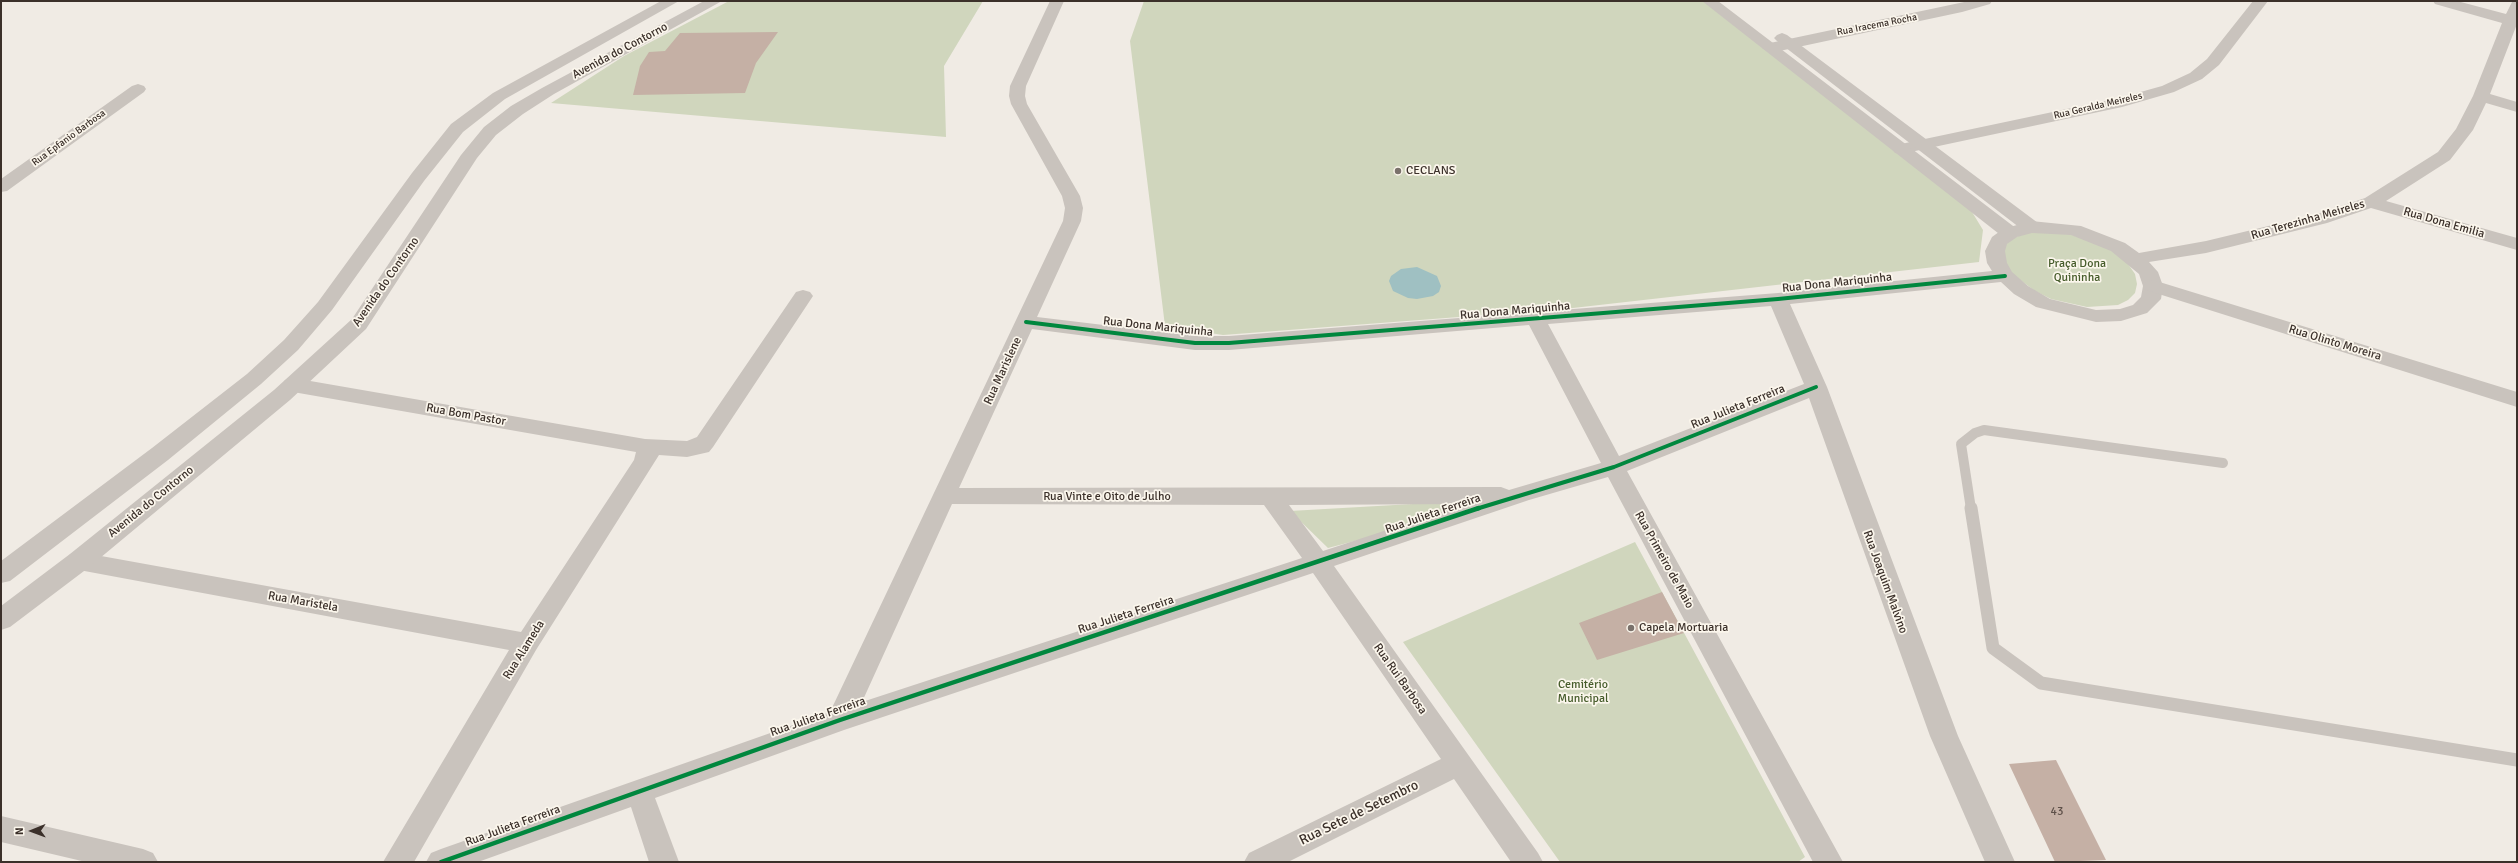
<!DOCTYPE html>
<html>
<head>
<meta charset="utf-8">
<style>
  body { margin:0 }
  #map { position:relative; width:2518px; height:863px; overflow:hidden; background:#f0ebe4; font-family:Signika,sans-serif }
  canvas { display:block }
  .frame { position:absolute; inset:0; border:2px solid #3b302a; pointer-events:none }
  .north { position:absolute; left:12px; top:811px; width:40px; height:40px; -webkit-text-stroke:3px #fbf6ec; paint-order:stroke; rotate:269deg; font-size:11px; font-weight:700; line-height:16px; text-align:center; color:#3b302a }
  .north::after { content:''; display:block; margin:auto; width:14px; height:18px; background:#3b302a; clip-path:polygon(50% 0,100% 100%,50% 72%,0 100%) }
</style>
</head>
<body>
<div id="map">
<canvas width="2518" height="863"></canvas>
<div class="frame"></div>
<div class="north">N</div>
</div>
<script>
const ctx = document.querySelector('canvas').getContext('2d');
ctx.lineJoin = 'round';
function fillPath(path, color) {
  ctx.fillStyle = color;
  ctx.fill(path, 'evenodd');
}
function shape(rows) {
  const path = new Path2D();
  for (const r of rows) {
    path.moveTo(r[0], r[1]);
    for (let i = 2; i < r.length; i += 2) path.lineTo(r[i], r[i + 1]);
  }
  return path;
}
function strokePath(path, color, width, dash) {
  ctx.strokeStyle = color;
  ctx.lineWidth = width;
  ctx.lineCap = dash ? 'butt' : 'round';
  ctx.setLineDash(dash || []);
  ctx.stroke(path);
}
function write(font, color, halo, rows, align = 'center') {
  ctx.font = font + ' Signika,sans-serif';
  ctx.lineWidth = 3.5;
  ctx.setLineDash([]);
  ctx.textBaseline = 'middle';
  ctx.strokeStyle = halo;
  ctx.fillStyle = color;
  for (const [text, x, y, turn = 0] of rows) {
    ctx.save();
    ctx.translate(x, y);
    ctx.rotate((+turn || 0) * Math.PI / 180);
    ctx.textAlign = isNaN(turn) ? turn : align;
    if (halo) ctx.strokeText(text, 0, 0);
    ctx.fillText(text, 0, 0);
    ctx.restore();
  }
}
fillPath(shape([
  [729,1,983,1,944,66,946,137,551,103,624,56],
  [1144,1,1703,1,1969,207,1983,230,1979,262,1564,309,1223,335,1165,326,1130,41],
  [2026,233,2067,233,2110,249,2126,261,2135,274,2137,284,2135,293,2128,300,2118,305,2087,307,2051,299,2035,291,2011,273,2003,260,2003,248,2011,239],
  [1465,501,1466,512,1328,548,1290,511],
  [1635,542,1805,857,1798,862,1560,862,1403,642]
]), '#d0d6bd');
fillPath(shape([
  [1417,267,1437,276,1441,286,1439,292,1433,296,1417,299,1408,298,1393,291,1389,281,1391,276,1401,269]
]), '#9fc0c2');
fillPath(shape([
  [778,32,756,63,745,93,633,95,640,66,649,52,665,51,680,33],
  [1662,592,1684,633,1597,660,1579,623],
  [2056,760,2106,860,2055,862,2009,764]
]), '#c5b0a5');
strokePath(shape([
  [1971,509,1961,444,1975,433,1984,430,2223,463]
]), '#c9c3bd', 10);
strokePath(shape([
  [1971,508,1993,648,2041,683,2517,760]
]), '#c9c3bd', 13);
fillPath(shape([
  [1050,1,1064,1,1026,86,1025,96,1027,104,1080,196,1083,208,1081,221,1037,317,1195,336,1229,336,1778,293,1992,271,1987,263,1985,251,1992,237,2003,229,2031,221,2081,226,2125,243,2139,253,2206,241,2314,215,2365,198,2438,152,2456,129,2473,96,2502,23,2435,4,2433,1,2457,1,2506,14,2512,2,2517,1,2517,24,2490,94,2517,102,2517,112,2486,103,2473,130,2450,160,2386,201,2517,238,2517,250,2371,208,2327,223,2206,253,2149,262,2158,272,2163,286,2161,299,2147,313,2121,321,2096,322,2036,307,2014,294,2001,282,1790,304,1827,387,1958,736,2015,862,1985,862,1930,736,1809,398,1627,471,1843,862,1813,862,1608,477,1529,500,1334,566,1538,853,1543,862,1511,862,1454,779,1288,862,1244,862,1249,853,1441,759,1313,573,844,730,655,798,679,862,649,862,631,807,478,862,426,862,431,853,441,849,830,712,1063,221,1065,208,1062,196,1011,104,1009,96,1010,86,1050,1],
  [2032,233,2071,235,2111,251,2139,274,2143,286,2141,297,2133,305,2120,309,2096,310,2050,299,2028,286,2012,272,2007,263,2005,251,2007,244,2017,237,2032,233],
  [1771,306,1804,384,1619,456,1548,324,1771,306],
  [1529,325,1601,463,1509,490,1501,487,959,488,1032,329,1195,350,1229,350,1529,325],
  [952,504,1264,505,1302,558,862,702,952,504],
  [1466,504,1323,551,1289,505,1466,504],
  [1969,1,1992,1,1990,4,1962,12,1770,53,1762,48,1770,43,1969,1],
  [2253,1,2268,1,2219,65,2202,79,2174,92,2122,107,1901,154,1895,153,1892,149,1895,145,1901,144,2119,98,2162,86,2190,73,2207,59,2253,1],
  [138,84,144,86,146,89,144,92,7,191,1,192,1,179,132,86,138,84],
  [803,290,810,292,813,296,713,447,709,452,687,457,659,455,536,650,414,862,383,862,509,650,79,570,70,568,67,561,70,554,79,552,521,632,634,460,636,452,293,392,285,390,282,385,285,380,293,378,645,439,687,441,697,437,796,292,803,290],
  [1,816,143,849,153,853,158,862,86,862,1,842,1,816]
]), '#c9c3bd');
fillPath(shape([
  [661,1,679,1,505,99,463,132,424,181,332,310,298,350,261,384,168,460,10,581,1,583,1,561,152,448,247,374,284,340,318,302,412,173,451,124,493,93,661,1],
  [704,1,722,1,554,94,523,114,496,135,477,158,366,329,290,400,88,568,10,627,1,630,1,606,70,554,274,390,352,319,461,155,484,127,511,106,542,88,704,1],
  [1702,1,1718,1,2017,229,2019,233,2017,237,2003,237,1702,1],
  [1782,33,1787,35,2038,223,2040,227,2038,231,2024,231,1777,41,1774,38,1777,35,1782,33],
  [2153,280,2517,392,2517,407,2146,290,2143,286,2146,282,2153,280]
]), '#c9c3bd');
strokePath(shape([
  [1026,322,1195,343,1229,343,1778,299,2005,276],
  [1476,509,1614,467,1816,387]
]), '#00873e', 4);
strokePath(shape([
  [441,862,840,720,1479,508]
]), '#00873e', 4.5);
for (const [x, y, r, color] of [
  [1398,171,4,"#7a716b"],
  [1631,628,4,"#7a716b"]
]) {
  const dot = new Path2D();
  dot.arc(x, y, r, 0, 2 * Math.PI);
  ctx.fillStyle = color;
  ctx.fill(dot);
  strokePath(dot, '#fbf6ec', 1.5);
}
write('10px', '#3b302a', '#fbf6ec', [
  ["Rua Iracema Rocha",1877,25,-11],
  ["Rua Geralda Meireles",2098,106,-13],
  ["Rua Epfanio Barbosa",69,138,-36]
]);
write('12px', '#3b302a', '#fbf6ec', [
  ["Avenida do Contorno",620,51,-28],
  ["Rua Terezinha Meireles",2308,220,-16],
  ["Rua Dona Emilia",2444,223,16],
  ["Avenida do Contorno",386,282,-55],
  ["Rua Dona Mariquinha",1837,283,-6],
  ["Rua Dona Mariquinha",1515,311,-5],
  ["Rua Dona Mariquinha",1158,327,6],
  ["Rua Olinto Moreira",2335,343,17],
  ["Rua Marislene",1003,371,-65],
  ["Rua Julieta Ferreira",1738,407,-22],
  ["Rua Bom Pastor",466,415,10],
  ["Rua Vinte e Oito de Julho",1107,497],
  ["Avenida do Contorno",151,502,-39],
  ["Rua Julieta Ferreira",1433,514,-19],
  ["Rua Primeiro de Maio",1664,560,61],
  ["Rua Joaquim Malvino",1885,582,70],
  ["Rua Maristela",303,602,10],
  ["Rua Julieta Ferreira",1126,615,-18],
  ["Rua Alameda",524,650,-58],
  ["Rua Rui Barbosa",1400,679,55],
  ["Rua Julieta Ferreira",818,717,-19],
  ["Rua Julieta Ferreira",513,826,-20]
]);
write('12px', '#3b302a', '#fbf6ec', [
  ["CECLANS",1406,171],
  ["Capela Mortuaria",1639,628]
], 'left');
write('12px', '#465c2b', '#fbf6ec', [
  ["Praça Dona",2077,264],
  ["Quininha",2077,278],
  ["Cemitério",1583,685],
  ["Municipal",1583,699]
]);
write('12px', '#5e5049', null, [
  ["43",2057,812]
]);
write('14px', '#3b302a', '#fbf6ec', [
  ["Rua Sete de Setembro",1359,813,-26]
]);
</script>
</body>
</html>
